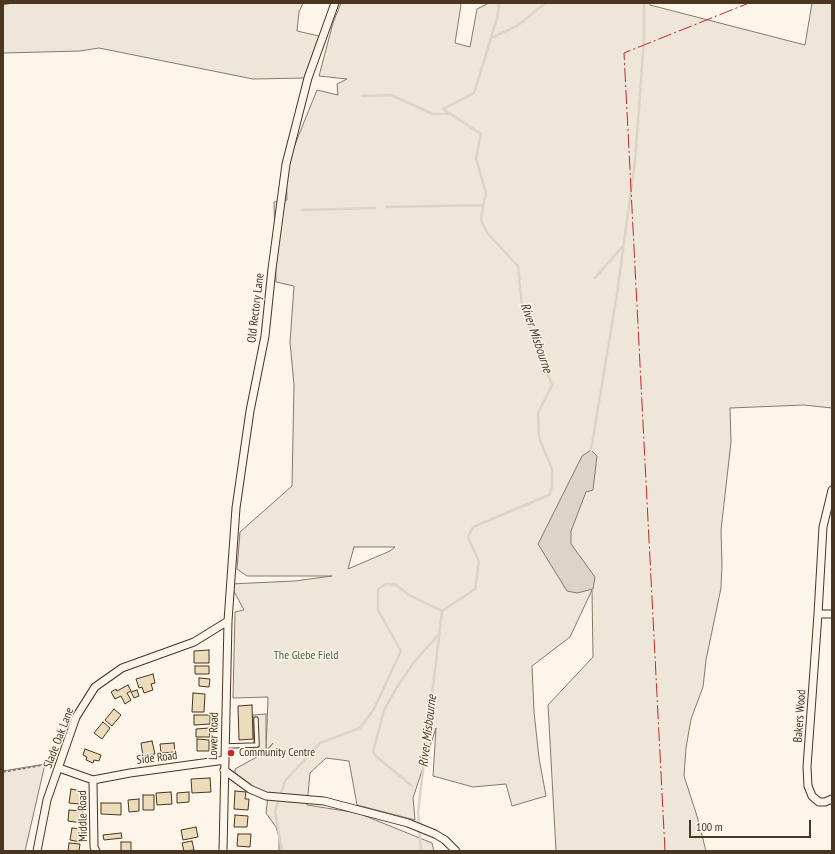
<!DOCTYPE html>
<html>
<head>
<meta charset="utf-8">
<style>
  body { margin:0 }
  #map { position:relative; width:835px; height:854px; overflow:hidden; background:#fbf6e9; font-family:"PT Sans Narrow",sans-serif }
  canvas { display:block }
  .frame { position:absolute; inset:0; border:4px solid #4a3520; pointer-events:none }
  .scale { position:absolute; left:689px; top:820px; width:122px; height:18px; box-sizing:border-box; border:2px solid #4a3520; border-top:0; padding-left:5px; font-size:12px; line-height:14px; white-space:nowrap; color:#4a3520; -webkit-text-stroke:3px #fbf6e9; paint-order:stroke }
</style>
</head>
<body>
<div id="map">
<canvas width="835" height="854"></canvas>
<div class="frame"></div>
<div class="scale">100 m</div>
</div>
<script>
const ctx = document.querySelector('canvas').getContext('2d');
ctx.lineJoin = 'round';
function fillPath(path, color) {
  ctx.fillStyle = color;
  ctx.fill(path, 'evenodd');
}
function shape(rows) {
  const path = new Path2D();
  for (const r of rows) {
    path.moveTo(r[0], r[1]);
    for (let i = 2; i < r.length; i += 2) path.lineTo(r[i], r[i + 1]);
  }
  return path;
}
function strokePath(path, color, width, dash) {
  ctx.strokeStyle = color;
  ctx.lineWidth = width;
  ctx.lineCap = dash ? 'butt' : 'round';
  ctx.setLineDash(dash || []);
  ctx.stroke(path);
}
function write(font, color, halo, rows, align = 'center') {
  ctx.font = font + ' "PT Sans Narrow",sans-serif';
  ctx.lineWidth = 3;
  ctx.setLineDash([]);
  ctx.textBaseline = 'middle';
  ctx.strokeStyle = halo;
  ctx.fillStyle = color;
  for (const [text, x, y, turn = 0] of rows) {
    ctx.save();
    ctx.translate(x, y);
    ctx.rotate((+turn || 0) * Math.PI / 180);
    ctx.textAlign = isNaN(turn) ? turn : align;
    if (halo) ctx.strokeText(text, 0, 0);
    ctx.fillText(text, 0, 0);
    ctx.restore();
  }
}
const green = shape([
  [12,3,303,3,299,12,297,31,319,36,304,78,253,79,99,48,80,51,3,53,3,5,12,3],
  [341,3,460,3,461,5,455,43,470,47,477,9,489,3,650,3,650,5,805,45,812,3,832,3,832,408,804,405,730,408,731,442,721,530,722,564,721,588,706,660,703,687,691,719,686,748,684,776,697,816,706,851,556,851,548,705,593,657,592,590,570,637,532,666,534,712,539,758,546,796,512,806,506,784,473,787,433,776,436,728,413,798,415,820,357,805,349,761,326,758,310,773,307,805,358,813,432,843,434,851,279,851,279,837,276,827,266,813,268,796,235,777,235,769,266,752,273,743,266,751,268,697,233,698,235,612,244,610,230,584,295,581,332,576,247,576,237,569,240,532,292,486,294,385,290,342,294,286,276,282,274,202,287,200,286,167,317,90,338,95,337,84,347,79,319,76,333,23,341,3],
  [354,547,395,547,390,551,348,569,354,547],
  [45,764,25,851,3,851,3,771,45,764]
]);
fillPath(green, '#ede6d9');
strokePath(green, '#887966', 1);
const parking = shape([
  [266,714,266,751,254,750,253,715,266,714]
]);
fillPath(parking, '#ede7d9');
strokePath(parking, '#887966', 1);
const water = shape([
  [591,450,597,456,593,490,586,492,571,531,571,544,595,577,593,589,577,593,567,591,538,544,582,456,591,450]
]);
fillPath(water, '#dcd4c6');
strokePath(water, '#887966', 1);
strokePath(shape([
  [491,37,497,19,499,5,497,3],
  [362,96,391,95,433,114,451,114],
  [386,207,483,205],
  [302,210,375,208],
  [595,278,623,246],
  [591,450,617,294,635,161,644,40,644,3],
  [412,786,377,757,373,752,384,710,397,687,415,661,439,634],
  [282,851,275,811,285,781,320,743,360,728,374,709,401,651,378,610,378,589,386,584,396,585,409,595,442,611],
  [421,851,418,812,442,611,475,589,479,562,468,537,473,527,549,495,552,487,552,469,539,438,538,413,552,385,522,307,518,266,489,235,481,221,483,205,486,194,476,158,481,134,443,109,474,93,491,38,517,26,545,3]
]), '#dcd4c6', 2.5);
const building = shape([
  [209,650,209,663,194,663,194,651,209,650],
  [195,666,209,666,209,674,195,674,195,666],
  [153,674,155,683,151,684,153,690,144,693,142,687,139,688,136,679,153,674],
  [199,678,210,679,209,687,199,686,199,678],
  [128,685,131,691,127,693,131,700,125,704,121,696,115,699,111,692,116,689,117,691,128,685],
  [137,690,139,696,134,698,131,692,137,690],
  [193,693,205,694,204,712,192,712,193,693],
  [252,705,253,739,239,740,238,706,252,705],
  [114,709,121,715,112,726,105,720,114,709],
  [194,715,210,715,210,724,194,725,194,715],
  [103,722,110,728,102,739,94,733,103,722],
  [209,728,210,737,196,737,196,729,209,728],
  [197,739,209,740,209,751,197,751,197,739],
  [152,741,155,754,143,756,141,743,152,741],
  [174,743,175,752,161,753,160,744,174,743],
  [85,749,101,755,99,761,94,760,93,763,86,760,87,757,83,755,85,749],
  [210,778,211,792,192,793,191,779,210,778],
  [71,789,81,791,80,804,69,803,71,789],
  [235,791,246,792,245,799,249,799,248,810,234,809,235,791],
  [171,792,172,804,157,805,156,793,171,792],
  [189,792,189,802,177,803,177,793,189,792],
  [143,795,154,795,154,810,143,810,143,795],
  [139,799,139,811,129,812,128,800,139,799],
  [101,803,121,803,121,815,101,814,101,803],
  [69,810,83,811,82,823,68,821,69,810],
  [235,815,248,816,247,827,234,827,235,815],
  [196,827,198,837,183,840,181,830,196,827],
  [72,828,81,829,80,842,70,840,72,828],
  [121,833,122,838,104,840,103,835,121,833],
  [238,834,251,834,250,847,237,846,238,834],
  [192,841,194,850,184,851,182,843,192,841],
  [121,842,131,842,131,851,121,851,121,842],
  [69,843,80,844,79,851,68,851,69,843]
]);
fillPath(building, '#ecdcbc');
strokePath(building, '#4a3520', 1);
const lane = shape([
  [226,746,257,745,256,719]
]);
const street = shape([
  [818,614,823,527,832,490],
  [832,614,818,614,807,767,808,786,812,796,819,802,825,802,832,799],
  [59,768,93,780,130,773,225,760],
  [224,770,250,789,266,796,324,801,408,823,435,834,445,840,456,851],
  [93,780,94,847,96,851],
  [37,851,47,800,76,717,95,687,122,668,194,642,228,621],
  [223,851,228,621,236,508,250,411,265,336,272,269,286,164,308,78,335,3]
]);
strokePath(lane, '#4a3520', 5.5);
strokePath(street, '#4a3520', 9);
strokePath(shape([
  [3,772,50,764,52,765]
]), '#7f6f5c', 1.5, [3, 2]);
strokePath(lane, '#fbf6e9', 3.5);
strokePath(street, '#fbf6e9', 7);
strokePath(shape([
  [665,851,624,53,749,3]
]), '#c62828', 1, [14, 3, 2, 3]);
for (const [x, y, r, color] of [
  [231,753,4,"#c62828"]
]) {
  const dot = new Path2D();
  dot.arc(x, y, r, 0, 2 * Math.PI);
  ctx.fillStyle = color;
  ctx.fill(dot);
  strokePath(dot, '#fbf6e9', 1.5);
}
write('12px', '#4a3520', '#fbf6e9', [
  ["Old Rectory Lane",256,308,-83],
  ["Bakers Wood",800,716,-86],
  ["Lower Road",214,736,-89],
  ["Slade Oak Lane",59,738,-69],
  ["Side Road",157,758,-7],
  ["Middle Road",83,816,-91]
]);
write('12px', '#436837', '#fbf6e9', [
  ["The Glebe Field",306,656]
]);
write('12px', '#4a3520', '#fbf6e9', [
  ["Community Centre",239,753]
], 'left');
write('italic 13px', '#4a3520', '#fbf6e9', [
  ["River Misbourne",536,338,71],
  ["River Misbourne",428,731,-83]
]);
</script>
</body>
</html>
